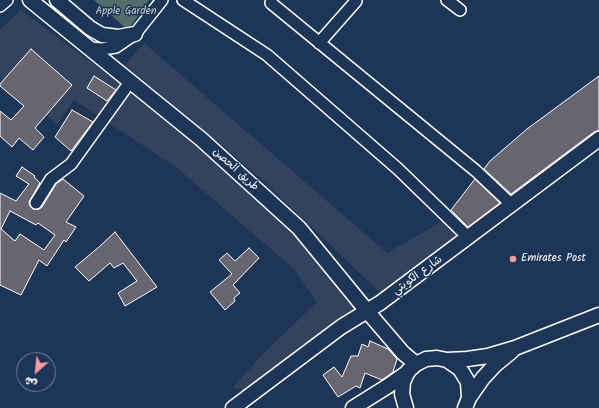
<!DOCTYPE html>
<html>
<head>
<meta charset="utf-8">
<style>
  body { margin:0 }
  #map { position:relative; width:599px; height:408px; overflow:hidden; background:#1d3557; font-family:Kalam,"Playpen Sans Arabic",sans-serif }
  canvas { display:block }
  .north { position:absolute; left:16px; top:352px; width:40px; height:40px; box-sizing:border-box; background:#1d3557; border:1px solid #77869a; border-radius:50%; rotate:207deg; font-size:11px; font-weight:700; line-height:16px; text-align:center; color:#fff }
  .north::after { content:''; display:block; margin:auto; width:14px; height:18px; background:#ff9aa2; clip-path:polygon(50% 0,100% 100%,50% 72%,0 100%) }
</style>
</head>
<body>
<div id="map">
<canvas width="599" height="408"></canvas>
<div class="north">ش</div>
</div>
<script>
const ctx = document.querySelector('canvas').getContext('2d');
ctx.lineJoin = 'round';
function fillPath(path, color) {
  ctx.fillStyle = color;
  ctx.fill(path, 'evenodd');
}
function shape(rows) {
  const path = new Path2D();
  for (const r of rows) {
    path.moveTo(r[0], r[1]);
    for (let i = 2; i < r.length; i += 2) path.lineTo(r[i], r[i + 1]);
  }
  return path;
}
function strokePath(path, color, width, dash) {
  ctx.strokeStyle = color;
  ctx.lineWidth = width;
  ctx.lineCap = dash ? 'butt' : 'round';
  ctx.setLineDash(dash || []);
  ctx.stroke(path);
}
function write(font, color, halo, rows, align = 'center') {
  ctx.font = font + ' Kalam,"Playpen Sans Arabic",sans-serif';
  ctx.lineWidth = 3;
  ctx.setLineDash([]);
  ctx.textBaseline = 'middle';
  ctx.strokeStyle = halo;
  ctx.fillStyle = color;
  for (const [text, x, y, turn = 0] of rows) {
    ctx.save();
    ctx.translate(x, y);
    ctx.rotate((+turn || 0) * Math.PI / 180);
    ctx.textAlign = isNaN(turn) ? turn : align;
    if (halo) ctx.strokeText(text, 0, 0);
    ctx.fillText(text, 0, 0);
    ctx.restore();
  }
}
fillPath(shape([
  [21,10,116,81,173,119,280,218,354,303,351,315,301,348,246,392,233,387,265,352,317,302,294,269,176,167,74,100,57,124,0,77,0,30],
  [144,43,387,253,443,221,461,239,385,297,257,175,125,65]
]), '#33435e');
fillPath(shape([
  [94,0,149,0,128,30]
]), '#546d6a');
const building = shape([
  [31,49,72,85,35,128,44,137,33,150,19,138,12,147,0,136,0,111,11,120,24,106,0,86,0,84,31,49],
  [94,76,116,90,107,101,87,88,94,76],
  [599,76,599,130,594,132,511,194,484,169,490,161,527,129,599,76],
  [72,110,93,122,71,151,55,137,72,110],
  [22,167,35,176,34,177,40,183,29,202,30,206,33,209,39,209,42,207,56,184,63,179,84,196,66,222,76,227,66,242,64,240,47,266,39,260,21,295,0,285,0,193,16,201,29,184,16,176,22,167],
  [10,211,36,225,38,223,55,235,44,250,20,234,15,241,1,229,10,211],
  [475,179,500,203,468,227,451,210,475,179],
  [115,232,157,287,125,306,118,293,137,281,123,263,114,268,110,263,89,281,75,267,99,247,115,232],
  [249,248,259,258,233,285,240,293,234,298,235,301,225,310,210,292,232,274,219,260,227,253,235,261,249,248],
  [370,341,388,349,397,359,393,372,382,380,365,373,360,388,356,386,338,397,323,375,334,367,342,377,351,356,358,356,362,344,368,347,370,341]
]);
fillPath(building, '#666570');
strokePath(building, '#fff', 1);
const minor = shape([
  [183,0,267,55,398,169,469,238],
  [447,0,460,10],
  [271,3,476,171,512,205],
  [0,6,7,0],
  [319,43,356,1],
  [89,48,102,49,116,47,135,34,162,0],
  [36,203,51,179,71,164,130,82]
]);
const tertiary = shape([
  [30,0,201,139,299,228,367,311,403,353,416,364],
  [57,0,90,28,102,35,118,37,135,34],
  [447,360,467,359,488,356,515,348,599,315],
  [469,398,483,378,495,365,512,351],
  [233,408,341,327,380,303,599,139],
  [353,408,388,386,408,372],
  [406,408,402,394,403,382,408,371,416,364,426,359,437,358,447,360,460,369,468,382,469,398,465,408]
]);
strokePath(minor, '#fff', 14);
strokePath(tertiary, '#fff', 17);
strokePath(minor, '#1d3557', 11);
strokePath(tertiary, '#1d3557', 14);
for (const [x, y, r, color] of [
  [513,259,4,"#ff9aa2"]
]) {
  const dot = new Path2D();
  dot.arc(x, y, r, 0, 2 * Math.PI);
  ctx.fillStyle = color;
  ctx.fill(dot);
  strokePath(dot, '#1d3557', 1.5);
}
write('11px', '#bbc5c3', '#1d3557', [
  ["Apple Garden",126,12]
]);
write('11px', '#fff', '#1d3557', [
  ["طريق الحصن",235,170,42],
  ["شارع الكويتي",418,276,-36]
]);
write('11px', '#fff', '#1d3557', [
  ["Emirates Post",521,259]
], 'left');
</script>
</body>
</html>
